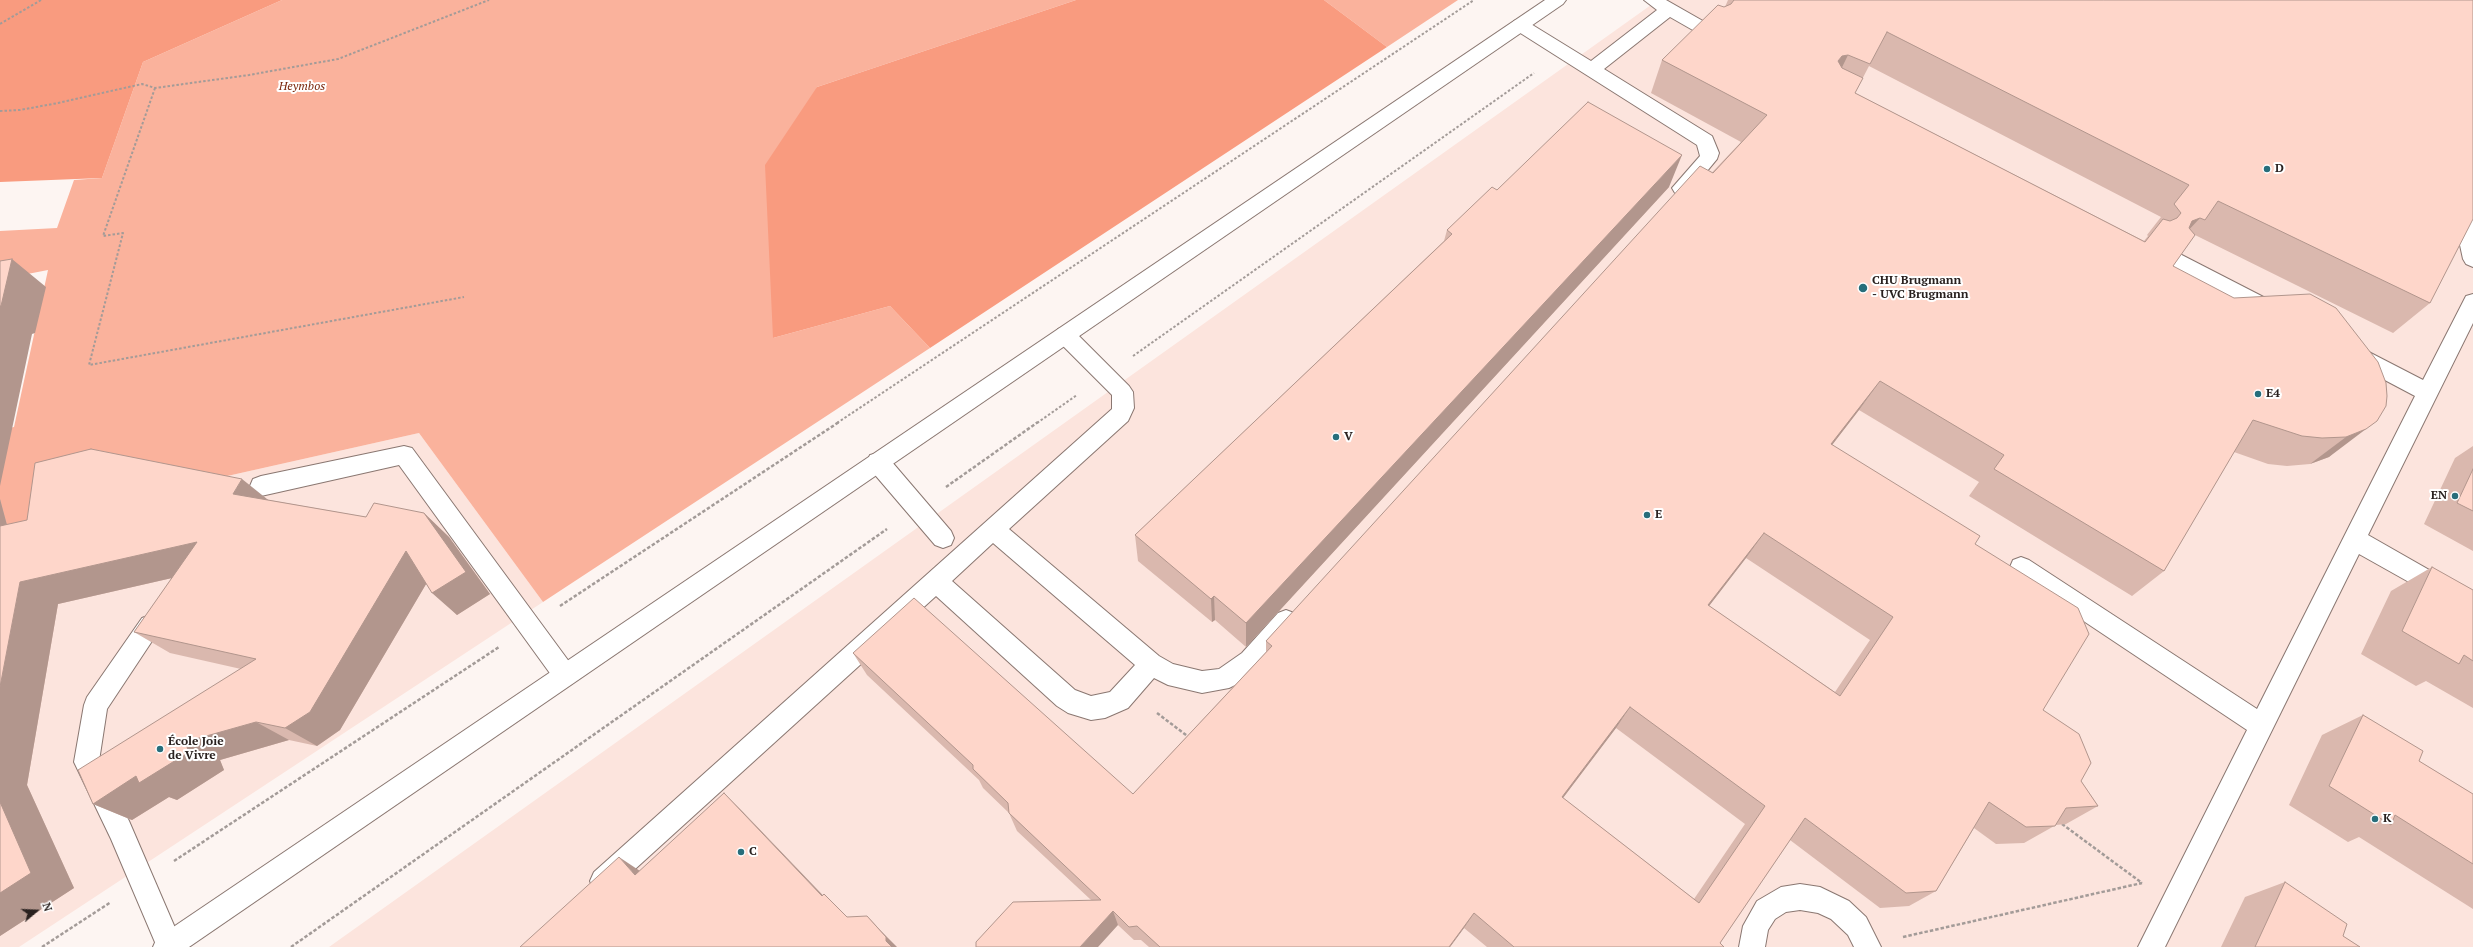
<!DOCTYPE html>
<html>
<head>
<meta charset="utf-8">
<style>
  body { margin:0 }
  #map { position:relative; width:2473px; height:947px; overflow:hidden; background:#fdf5f2; font-family:"PT Serif",serif }
  canvas { display:block }
  .north { position:absolute; left:16px; top:891px; width:40px; height:40px; -webkit-text-stroke:3px #fff; paint-order:stroke; rotate:71deg; font-size:11px; font-weight:700; line-height:16px; text-align:center; color:#29211f }
  .north::after { content:''; display:block; margin:auto; width:14px; height:18px; background:#29211f; clip-path:polygon(50% 0,100% 100%,50% 72%,0 100%) }
</style>
</head>
<body>
<div id="map">
<canvas width="2473" height="947"></canvas>
<div class="north">N</div>
</div>
<script>
const ctx = document.querySelector('canvas').getContext('2d');
ctx.lineJoin = 'round';
function fillPath(path, color) {
  ctx.fillStyle = color;
  ctx.fill(path, 'evenodd');
}
function shape(rows) {
  const path = new Path2D();
  for (const r of rows) {
    path.moveTo(r[0], r[1]);
    for (let i = 2; i < r.length; i += 2) path.lineTo(r[i], r[i + 1]);
  }
  return path;
}
function strokePath(path, color, width, dash) {
  ctx.strokeStyle = color;
  ctx.lineWidth = width;
  ctx.lineCap = dash ? 'butt' : 'round';
  ctx.setLineDash(dash || []);
  ctx.stroke(path);
}
function write(font, color, halo, rows, align = 'center') {
  ctx.font = font + ' "PT Serif",serif';
  ctx.lineWidth = 4;
  ctx.setLineDash([]);
  ctx.textBaseline = 'middle';
  ctx.strokeStyle = halo;
  ctx.fillStyle = color;
  for (const [text, x, y, turn = 0] of rows) {
    ctx.save();
    ctx.translate(x, y);
    ctx.rotate((+turn || 0) * Math.PI / 180);
    ctx.textAlign = isNaN(turn) ? turn : align;
    if (halo) ctx.strokeText(text, 0, 0);
    ctx.fillText(text, 0, 0);
    ctx.restore();
  }
}
fillPath(shape([
  [1658,0,2473,0,2473,947,329,947],
  [419,433,543,602,19,947,0,947,0,527]
]), '#fce4dd');
fillPath(shape([
  [282,0,1076,0,817,87,773,338,890,306,930,348,543,602,419,433,0,527,0,430,14,427,48,270,12,277,0,296,0,231,57,228,74,180,102,178,143,62],
  [1324,0,1458,0,1387,47]
]), '#fab29c');
fillPath(shape([
  [0,0,282,0,143,62,102,178,0,182],
  [1076,0,1324,0,1387,47,930,348,890,306,773,338,765,165,817,87]
]), '#f99b7f');
const service = shape([
  [1644,0,1666,0,1717,29,1720,33,1717,37,1711,39,1705,37,1670,17,1604,69,1712,136,1719,153,1717,159,1689,193,1682,195,1675,193,1672,188,1700,156,1697,145,1514,29,1511,25,1514,21,1520,19,1526,21,1591,61,1657,10,1644,0],
  [2473,214,2473,267,2466,264,2463,259,2457,231,2466,216,2473,214],
  [2172,250,2279,305,2282,311,2279,317,2272,319,2265,317,2165,263,2162,258,2165,253,2172,250],
  [2473,294,2473,323,2368,535,2473,595,2473,618,2359,554,2165,947,2138,947,2247,730,2013,574,2010,567,2013,560,2021,557,2029,560,2257,709,2415,396,2347,360,2344,354,2347,348,2354,346,2361,348,2423,380,2466,296,2473,294],
  [1065,327,1072,329,1129,386,1133,392,1134,408,1128,421,1009,529,1159,656,1173,664,1202,671,1219,669,1242,653,1278,613,1286,610,1294,613,1298,621,1294,629,1258,669,1245,680,1229,688,1202,693,1168,685,1154,678,1128,708,1105,718,1091,720,1068,713,1057,706,936,596,612,890,603,894,594,890,590,881,594,872,1112,409,1112,395,1058,341,1055,335,1058,329,1065,327],
  [993,543,1135,665,1110,692,1091,696,1075,690,952,581,993,543],
  [404,446,412,448,573,667,577,675,573,683,565,686,557,683,399,465,261,496,253,493,250,486,253,479,261,476,404,446],
  [878,453,886,455,951,531,954,538,951,545,943,548,935,545,870,469,867,462,870,455,878,453],
  [150,615,158,618,162,626,107,709,99,761,129,821,182,944,181,947,157,947,111,839,74,762,84,705,87,697,142,618,150,615],
  [1800,884,1820,887,1849,901,1866,917,1881,947,1854,947,1848,935,1831,919,1818,913,1800,910,1786,912,1775,919,1768,930,1765,947,1739,947,1743,926,1757,901,1781,887,1800,884]
]);
const minor = shape([
  [1545,0,1566,0,1563,4,189,947,153,947,157,938,1545,0]
]);
strokePath(service, '#8a7771', 2);
strokePath(minor, '#8a7771', 2);
strokePath(shape([
  [0,24,41,0],
  [155,88,103,236,123,233,89,365,464,297],
  [0,111,20,110,58,103,142,84,155,88,249,75,338,59,489,0],
  [1133,356,1534,73],
  [837,423,1474,0],
  [1037,423,1077,395]
]), '#a39b98', 2, [2.5, 2]);
strokePath(shape([
  [946,487,1038,422],
  [560,606,839,422],
  [1157,713,1190,738],
  [2062,824,2142,883],
  [174,861,499,647],
  [1903,937,2142,883],
  [42,947,111,902],
  [291,947,887,529]
]), '#a39b98', 2.5, [3.5, 2]);
fillPath(service, '#fff');
fillPath(minor, '#fff');
fillPath(shape([
  [1728,0,2473,0,2430,303,2393,333,2195,235,2173,266,2387,396,2329,457,2310,464,2287,466,2268,464,2234,452,2164,571,2132,596,1969,496,1979,482,1859,410,1832,445,1975,544,2043,710,2081,781,2098,806,2066,824,2056,825,2024,843,1996,844,1974,828,1936,891,1909,906,1880,908,1790,840,1720,943,1724,947,1487,947,1464,928,1450,947,1149,947,1141,940,1134,940,1017,831,1009,813,983,788,979,780,867,675,853,653,1133,794,1266,652,1266,641,1741,142,1651,93,1662,60,1725,7],
  [1869,66,2161,217,2147,235,2148,236,2144,241,1855,93],
  [1746,558,1870,640,1835,692,1709,606],
  [1616,728,1745,824,1694,899,1563,798],
  [1669,187,1246,647,1215,620,1212,622,1138,561,1135,535,1444,241,1447,230,1497,190],
  [2473,446,2473,551,2424,524,2455,458],
  [0,499,7,525,269,500,366,517,424,513,449,537,490,594,457,615,426,584,340,730,317,746,289,740,220,760,224,770,177,800,169,797,132,820,93,804,241,669,170,653,134,632,172,578,58,604,27,785,74,888,0,936],
  [2432,567,2473,590,2473,708,2426,681,2416,686,2361,654,2391,591],
  [2363,715,2419,761,2473,794,2473,909,2359,837,2348,842,2289,805,2322,735],
  [2285,882,2343,936,2360,947,2221,947,2245,897]
]), '#dab8ae');
fillPath(shape([
  [1848,55,1832,88,1838,61,1842,56],
  [1682,155,1669,187,1246,647,1246,623],
  [2200,218,2171,249,2192,221],
  [12,259,46,287,35,333,32,334,0,486,0,306],
  [1880,381,1859,410,1812,471,1831,444],
  [2366,429,2329,457,2310,464,2346,437],
  [242,479,272,503,233,494],
  [0,499,7,525,0,527],
  [424,513,449,537,490,594,457,615,432,593],
  [1764,533,1746,558,1692,628,1708,605],
  [197,542,229,565,58,604,27,785,74,888,0,936,0,687,20,582],
  [406,551,432,574,340,730,317,746,285,728],
  [1214,596,1215,620,1212,622,1211,599],
  [1630,707,1616,728,1550,815,1562,797],
  [256,722,289,740,220,760,224,770,177,800,169,797,132,820,93,804,185,742],
  [724,793,743,812,838,911,822,896],
  [619,857,643,873,635,875],
  [1113,911,1118,925,1098,947,1080,947],
  [1474,913,1464,928,1450,947,1449,947],
  [867,916,881,931,897,947,892,947,886,941]
]), '#b2968d');
const building = shape([
  [1734,0,2473,0,2473,219,2430,303,2218,201,2205,220,2200,218,2192,221,2189,228,2195,235,2173,266,2234,298,2310,294,2336,308,2378,362,2386,383,2387,396,2386,406,2377,421,2366,429,2346,437,2322,438,2302,436,2253,420,2164,571,1994,469,2004,455,1880,381,1831,444,1980,536,1975,544,2078,608,2089,634,2043,710,2079,734,2091,763,2081,781,2098,806,2066,808,2055,826,2026,827,1989,802,1936,891,1906,893,1805,818,1720,943,1724,947,1514,947,1474,913,1449,947,1160,947,1137,926,1129,927,1113,911,1080,947,976,947,976,942,1013,902,1101,900,1009,813,1008,803,973,769,973,765,853,653,914,598,1133,794,1272,646,1266,641,1700,166,1713,173,1767,115,1662,60,1718,5,1724,7,1731,4,1734,0],
  [1887,32,2189,185,2174,204,2181,213,2177,218,2170,221,2163,219,2145,242,1855,93,1863,78,1842,68,1838,61,1842,56,1848,55,1870,64,1887,32],
  [1764,533,1893,617,1840,696,1708,605,1764,533],
  [1630,707,1765,806,1699,903,1562,797,1630,707],
  [1588,102,1682,155,1246,623,1214,596,1211,599,1135,535,1452,234,1447,230,1492,187,1497,190,1588,102],
  [12,259,1,306,0,306,0,261,12,259],
  [91,449,242,479,233,494,366,517,374,503,424,513,466,572,432,593,406,551,310,712,285,728,256,722,185,742,189,752,139,783,136,776,93,804,78,770,256,659,134,632,197,542,20,582,0,687,0,526,27,520,35,463,91,449],
  [2473,469,2473,511,2457,503,2473,469],
  [2432,567,2473,590,2473,661,2464,655,2459,664,2402,631,2432,567],
  [2363,715,2423,751,2419,761,2473,794,2473,864,2395,815,2391,825,2329,786,2363,715],
  [724,793,822,896,824,894,847,917,867,916,886,937,886,941,892,947,520,947,619,857,635,875,724,793],
  [0,802,31,873,0,893,0,802],
  [2285,882,2347,924,2343,936,2360,947,2255,947,2285,882]
]);
fillPath(building, '#fed6ca');
strokePath(building, '#b2968d', 1);
for (const [x, y, r, color] of [
  [2267,169,4,"#276e7b"],
  [1863,288,5,"#276e7b"],
  [2258,394,4,"#276e7b"],
  [1336,437,4,"#276e7b"],
  [2455,496,4,"#276e7b"],
  [1647,515,4,"#276e7b"],
  [160,749,4,"#276e7b"],
  [2375,819,4,"#276e7b"],
  [741,852,4,"#276e7b"]
]) {
  const dot = new Path2D();
  dot.arc(x, y, r, 0, 2 * Math.PI);
  ctx.fillStyle = color;
  ctx.fill(dot);
  strokePath(dot, '#fff', 1.5);
}
write('italic 12px', '#7c2a10', '#fff', [
  ["Heymbos",302,87]
]);
write('bold 12px', '#29211f', '#fff', [
  ["D",2275,169],
  ["CHU Brugmann",1872,281],
  ["- UVC Brugmann",1872,295],
  ["E4",2266,394],
  ["V",1344,437],
  ["EN",2447,496,"right"],
  ["E",1655,515],
  ["École Joie",168,742],
  ["de Vivre",168,756],
  ["K",2383,819],
  ["C",749,852]
], 'left');
</script>
</body>
</html>
